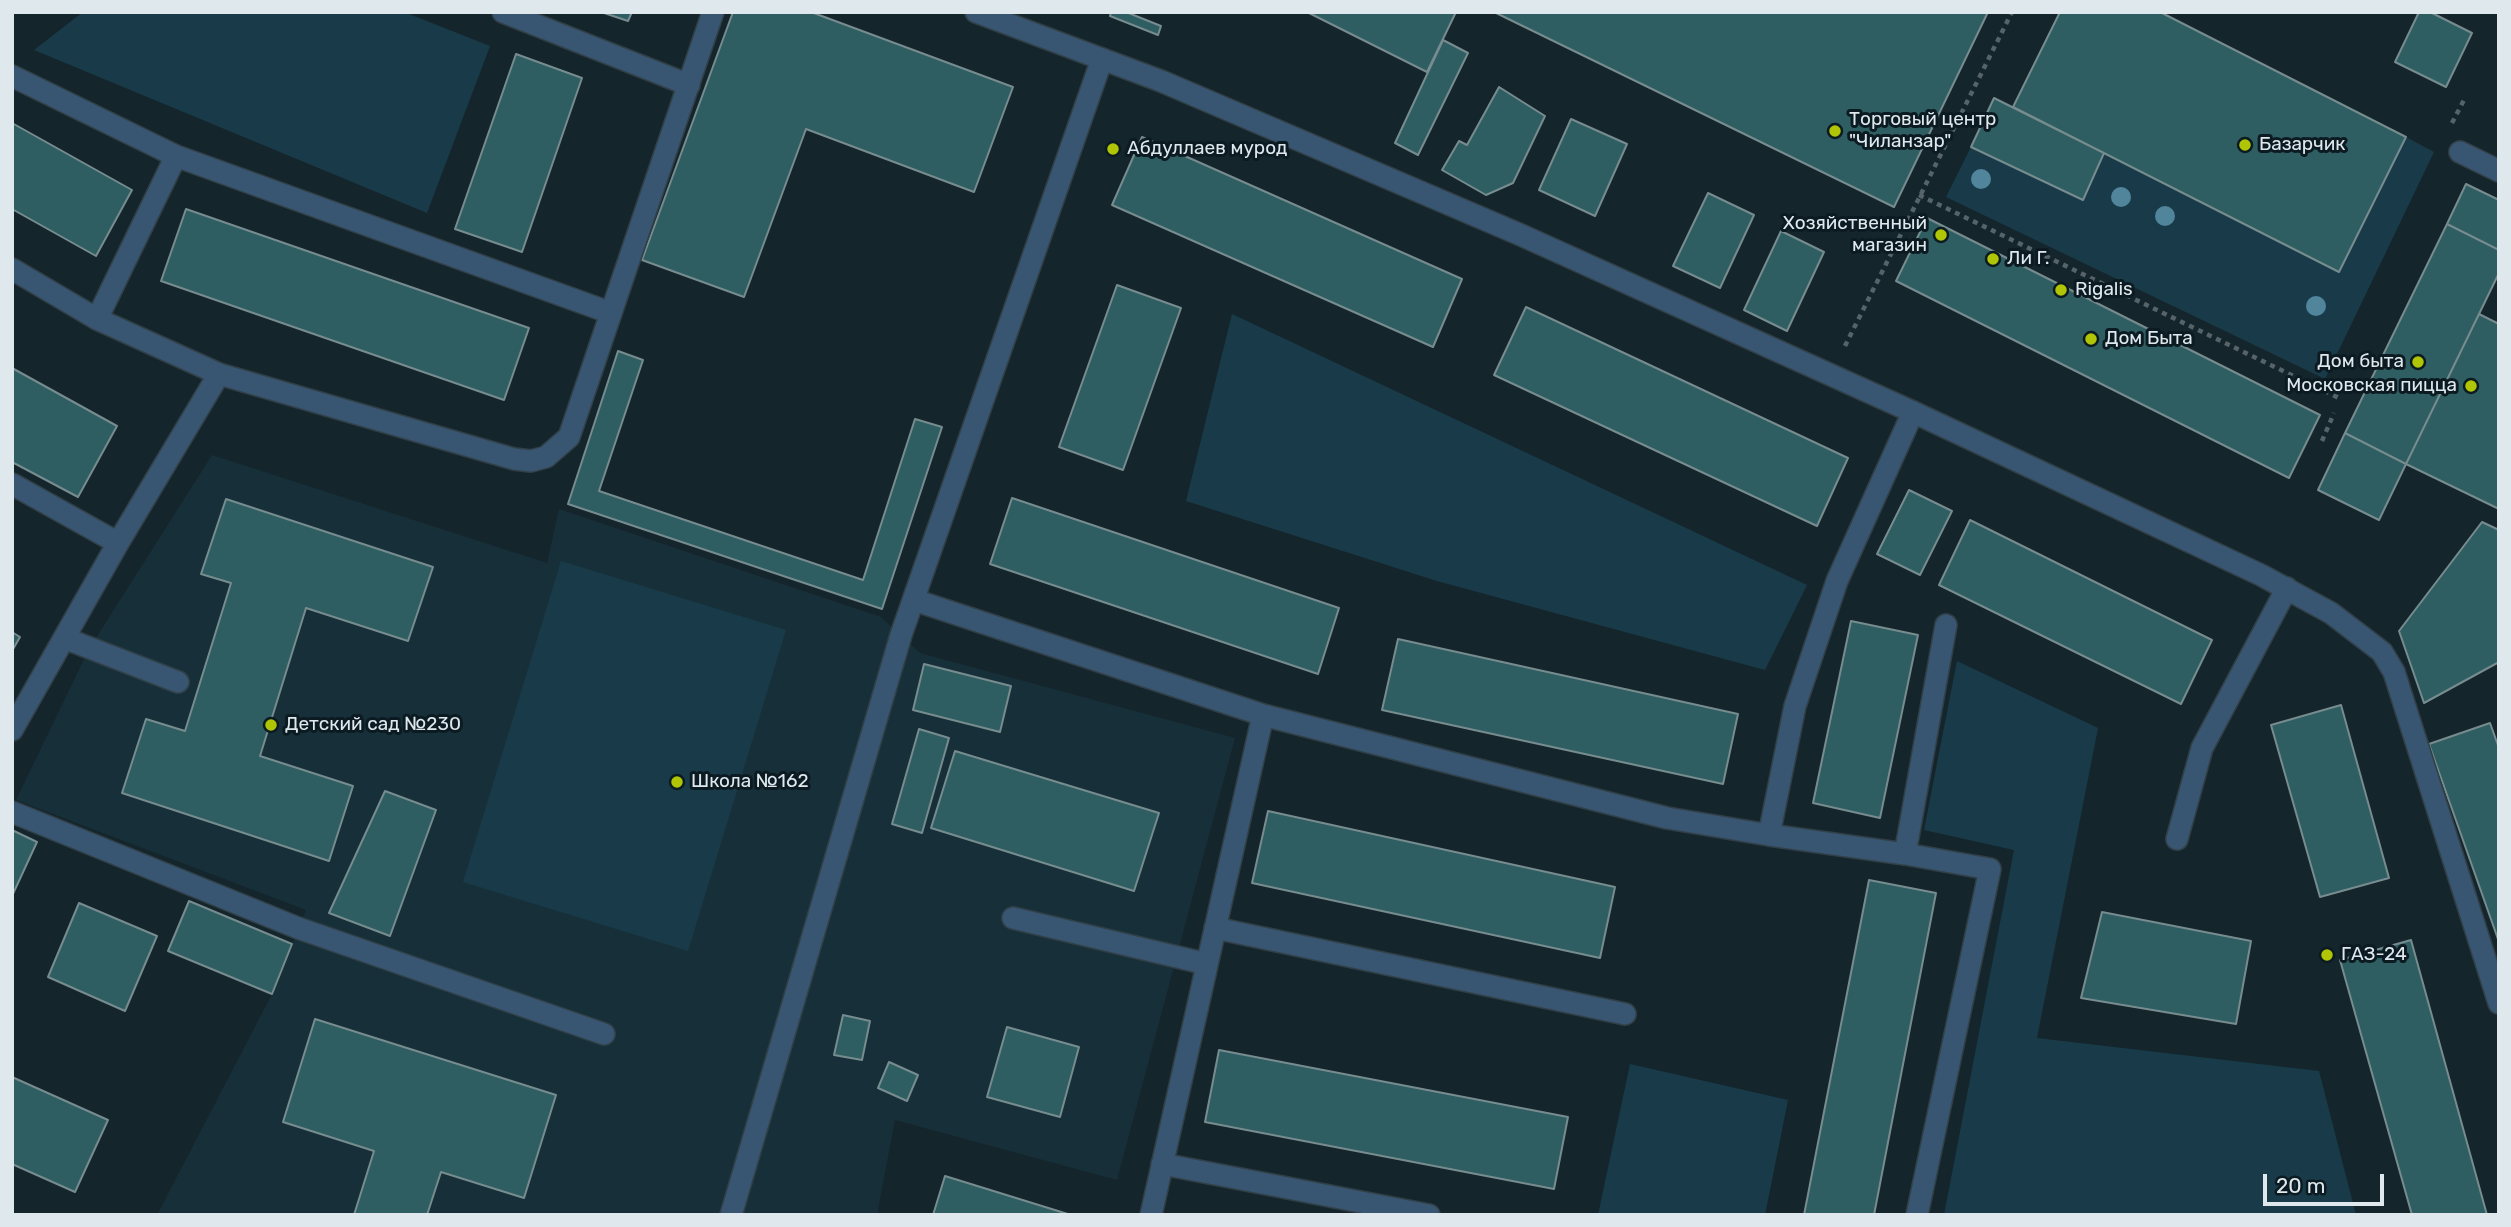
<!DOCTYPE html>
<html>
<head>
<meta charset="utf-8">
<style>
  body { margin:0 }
  #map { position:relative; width:2511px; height:1227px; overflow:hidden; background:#15252c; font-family:Rubik,sans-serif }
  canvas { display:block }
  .frame { position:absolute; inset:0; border:14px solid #dee8ed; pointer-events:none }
  .scale { position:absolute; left:2263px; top:1174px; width:121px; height:32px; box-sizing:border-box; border:4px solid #dee8ed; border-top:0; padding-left:9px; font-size:21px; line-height:24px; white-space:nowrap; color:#dee8ed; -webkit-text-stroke:5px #0c1b22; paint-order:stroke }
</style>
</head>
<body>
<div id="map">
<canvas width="2511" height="1227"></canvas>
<div class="frame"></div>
<div class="scale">20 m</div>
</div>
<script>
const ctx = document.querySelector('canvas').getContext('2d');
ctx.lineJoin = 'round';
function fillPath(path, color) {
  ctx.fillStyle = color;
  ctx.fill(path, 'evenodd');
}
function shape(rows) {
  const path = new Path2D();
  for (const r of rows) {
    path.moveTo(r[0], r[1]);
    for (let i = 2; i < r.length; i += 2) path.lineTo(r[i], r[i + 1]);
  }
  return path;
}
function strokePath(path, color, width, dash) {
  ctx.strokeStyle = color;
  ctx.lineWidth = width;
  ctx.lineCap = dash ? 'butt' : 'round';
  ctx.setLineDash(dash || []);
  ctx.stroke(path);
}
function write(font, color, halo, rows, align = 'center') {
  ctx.font = font + ' Rubik,sans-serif';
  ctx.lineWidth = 6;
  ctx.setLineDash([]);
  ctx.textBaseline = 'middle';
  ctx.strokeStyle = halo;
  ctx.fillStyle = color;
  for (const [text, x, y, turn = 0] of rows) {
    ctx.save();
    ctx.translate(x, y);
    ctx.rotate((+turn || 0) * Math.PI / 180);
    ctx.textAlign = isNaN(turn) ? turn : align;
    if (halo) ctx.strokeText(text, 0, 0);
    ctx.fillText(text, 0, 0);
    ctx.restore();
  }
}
fillPath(shape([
  [212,455,547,563,559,509,881,617,920,653,1235,738,1117,1180,895,1120,877,1215,157,1215,272,994,306,910,16,800,89,649]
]), '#172f39');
fillPath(shape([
  [83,12,404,12,490,46,427,213,34,50],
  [2406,137,2434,152,2325,379,1946,197,1971,147,2083,200,2104,153,2339,271],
  [1232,314,1807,585,1765,670,1437,581,1186,501],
  [561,561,786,630,688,951,463,882],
  [1957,661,2098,728,2037,1038,2319,1071,2356,1215,1944,1215,2014,850,1924,830],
  [1630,1064,1788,1100,1765,1215,1598,1215]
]), '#193b49');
const building = shape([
  [601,12,632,12,628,21,601,12],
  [733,12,811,12,1013,87,974,192,806,129,744,297,642,260,733,12],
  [1111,12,1126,12,1161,26,1158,35,1110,16,1111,12],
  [1307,12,1456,12,1427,72,1307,12],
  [1494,12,1988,12,1894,207,1494,12],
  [2060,12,2160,12,2406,137,2339,272,2013,107,2060,12],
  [2419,12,2430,12,2472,33,2446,87,2395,62,2419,12],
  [1443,40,1468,53,1418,155,1395,143,1443,40],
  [516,54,582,78,522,252,455,229,516,54],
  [1499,87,1545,116,1513,183,1486,195,1442,170,1459,141,1467,145,1499,87],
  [1994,98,2104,153,2083,200,1971,147,1994,98],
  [1571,119,1627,144,1595,216,1539,190,1571,119],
  [12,123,132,190,96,256,12,209,12,123],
  [1142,137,1462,279,1433,347,1112,205,1142,137],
  [2466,184,2499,200,2499,250,2447,224,2466,184],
  [1708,193,1754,215,1720,288,1673,266,1708,193],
  [186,209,529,328,504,400,161,281,186,209],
  [1927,218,2320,415,2289,478,1896,281,1927,218],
  [2447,224,2499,250,2499,273,2406,464,2345,433,2447,224],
  [1781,231,1824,252,1787,331,1744,310,1781,231],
  [1117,285,1181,308,1123,470,1059,447,1117,285],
  [1526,307,1848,458,1817,526,1494,375,1526,307],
  [2479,314,2499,324,2499,509,2406,464,2479,314],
  [618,351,643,360,599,491,863,580,915,419,942,427,882,609,568,504,618,351],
  [12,368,117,426,78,497,12,462,12,368],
  [2345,433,2406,464,2379,520,2318,490,2345,433],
  [1909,490,1952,511,1920,575,1877,554,1909,490],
  [1012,498,1339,608,1318,674,990,564,1012,498],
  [226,499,433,567,408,641,306,608,260,756,353,786,329,861,122,793,146,719,185,731,231,583,201,574,226,499],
  [1970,520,2212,640,2181,704,1939,585,1970,520],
  [2482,522,2499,530,2499,662,2424,703,2399,631,2482,522],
  [1851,621,1918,635,1880,818,1813,803,1851,621],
  [12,632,20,637,12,651,12,632],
  [1398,639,1738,714,1723,784,1382,710,1398,639],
  [924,664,1011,686,1000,732,913,710,924,664],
  [2341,705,2389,878,2320,897,2271,725,2341,705],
  [2490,723,2499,748,2499,942,2429,744,2490,723],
  [919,729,949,738,922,833,892,824,919,729],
  [955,751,1159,813,1134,891,931,828,955,751],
  [385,791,436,810,390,936,329,913,385,791],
  [1268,811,1615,887,1600,958,1252,883,1268,811],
  [12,830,37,842,12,896,12,830],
  [1869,880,1936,893,1874,1215,1804,1215,1869,880],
  [189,901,292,944,272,994,168,951,189,901],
  [79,903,157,936,125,1011,48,977,79,903],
  [2102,912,2251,941,2236,1024,2081,998,2102,912],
  [2411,940,2487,1215,2412,1215,2340,960,2411,940],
  [843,1015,870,1021,862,1060,834,1055,843,1015],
  [315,1019,556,1095,524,1198,441,1172,427,1215,354,1215,374,1151,283,1122,315,1019],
  [1007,1027,1079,1047,1060,1117,987,1097,1007,1027],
  [1219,1050,1568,1117,1554,1189,1205,1122,1219,1050],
  [889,1062,918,1075,907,1101,878,1088,889,1062],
  [12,1077,108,1120,75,1192,12,1164,12,1077],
  [945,1176,1071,1215,933,1215,945,1176]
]);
fillPath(building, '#2e5d62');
strokePath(building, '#778c8f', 2);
const service = shape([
  [503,12,689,85],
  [12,76,176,156,611,313],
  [2460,152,2499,171],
  [97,319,176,156],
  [12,484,118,543],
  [914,600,1263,715,1151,1215],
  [64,638,178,682],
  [1263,715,1667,818,1769,835,1795,706,1837,581,1913,412],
  [12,730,118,543,219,374],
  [12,812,298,928,604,1034],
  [1769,835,1905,854],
  [2177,839,2202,748,2287,588],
  [1013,918,1207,964],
  [1215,928,1625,1014],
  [1162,1164,1429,1215],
  [731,1215,901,635,1102,59],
  [1917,1215,1990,869,1905,854,1946,625]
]);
const minor = shape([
  [976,12,1161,81,1521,235,1913,412,2261,575,2331,613,2382,652,2394,672,2499,1003],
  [12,269,97,319,219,374,514,459,531,461,546,457,569,437,713,12]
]);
strokePath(service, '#314047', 24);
strokePath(minor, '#314047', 24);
strokePath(shape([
  [2452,123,2465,98],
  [1919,195,2341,399],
  [1845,346,2012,12],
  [2322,441,2334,413]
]), '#56646a', 4.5, [5, 5]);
strokePath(service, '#385571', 21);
strokePath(minor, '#385571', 21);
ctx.fillStyle = '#50859c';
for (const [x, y] of [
  [1981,179],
  [2121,197],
  [2165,216],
  [2316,306]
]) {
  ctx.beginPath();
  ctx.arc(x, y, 10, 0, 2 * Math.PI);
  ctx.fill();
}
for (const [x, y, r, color] of [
  [1835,131,7,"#afc506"],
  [2245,145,7,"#afc506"],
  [1113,149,7,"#afc506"],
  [1941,235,7,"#afc506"],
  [1993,259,7,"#afc506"],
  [2061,290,7,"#afc506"],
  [2091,339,7,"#afc506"],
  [2418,362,7,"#afc506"],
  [2471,386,7,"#afc506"],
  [271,725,7,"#afc506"],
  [677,782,7,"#afc506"],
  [2327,955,7,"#afc506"]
]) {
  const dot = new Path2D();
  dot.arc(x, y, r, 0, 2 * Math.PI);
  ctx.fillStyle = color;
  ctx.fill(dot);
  strokePath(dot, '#0c1b22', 2.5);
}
write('19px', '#dee8ed', '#0c1b22', [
  ["Торговый центр",1849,120],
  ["\"Чиланзар\"",1849,142],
  ["Базарчик",2259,145],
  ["Абдуллаев мурод",1127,149],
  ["Хозяйственный",1927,224,"right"],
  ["магазин",1927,246,"right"],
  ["Ли Г.",2007,259],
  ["Rigalis",2075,290],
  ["Дом Быта",2105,339],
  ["Дом быта",2404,362,"right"],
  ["Московская пицца",2457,386,"right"],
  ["Детский сад №230",285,725],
  ["Школа №162",691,782],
  ["ГАЗ-24",2341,955]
], 'left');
</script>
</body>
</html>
